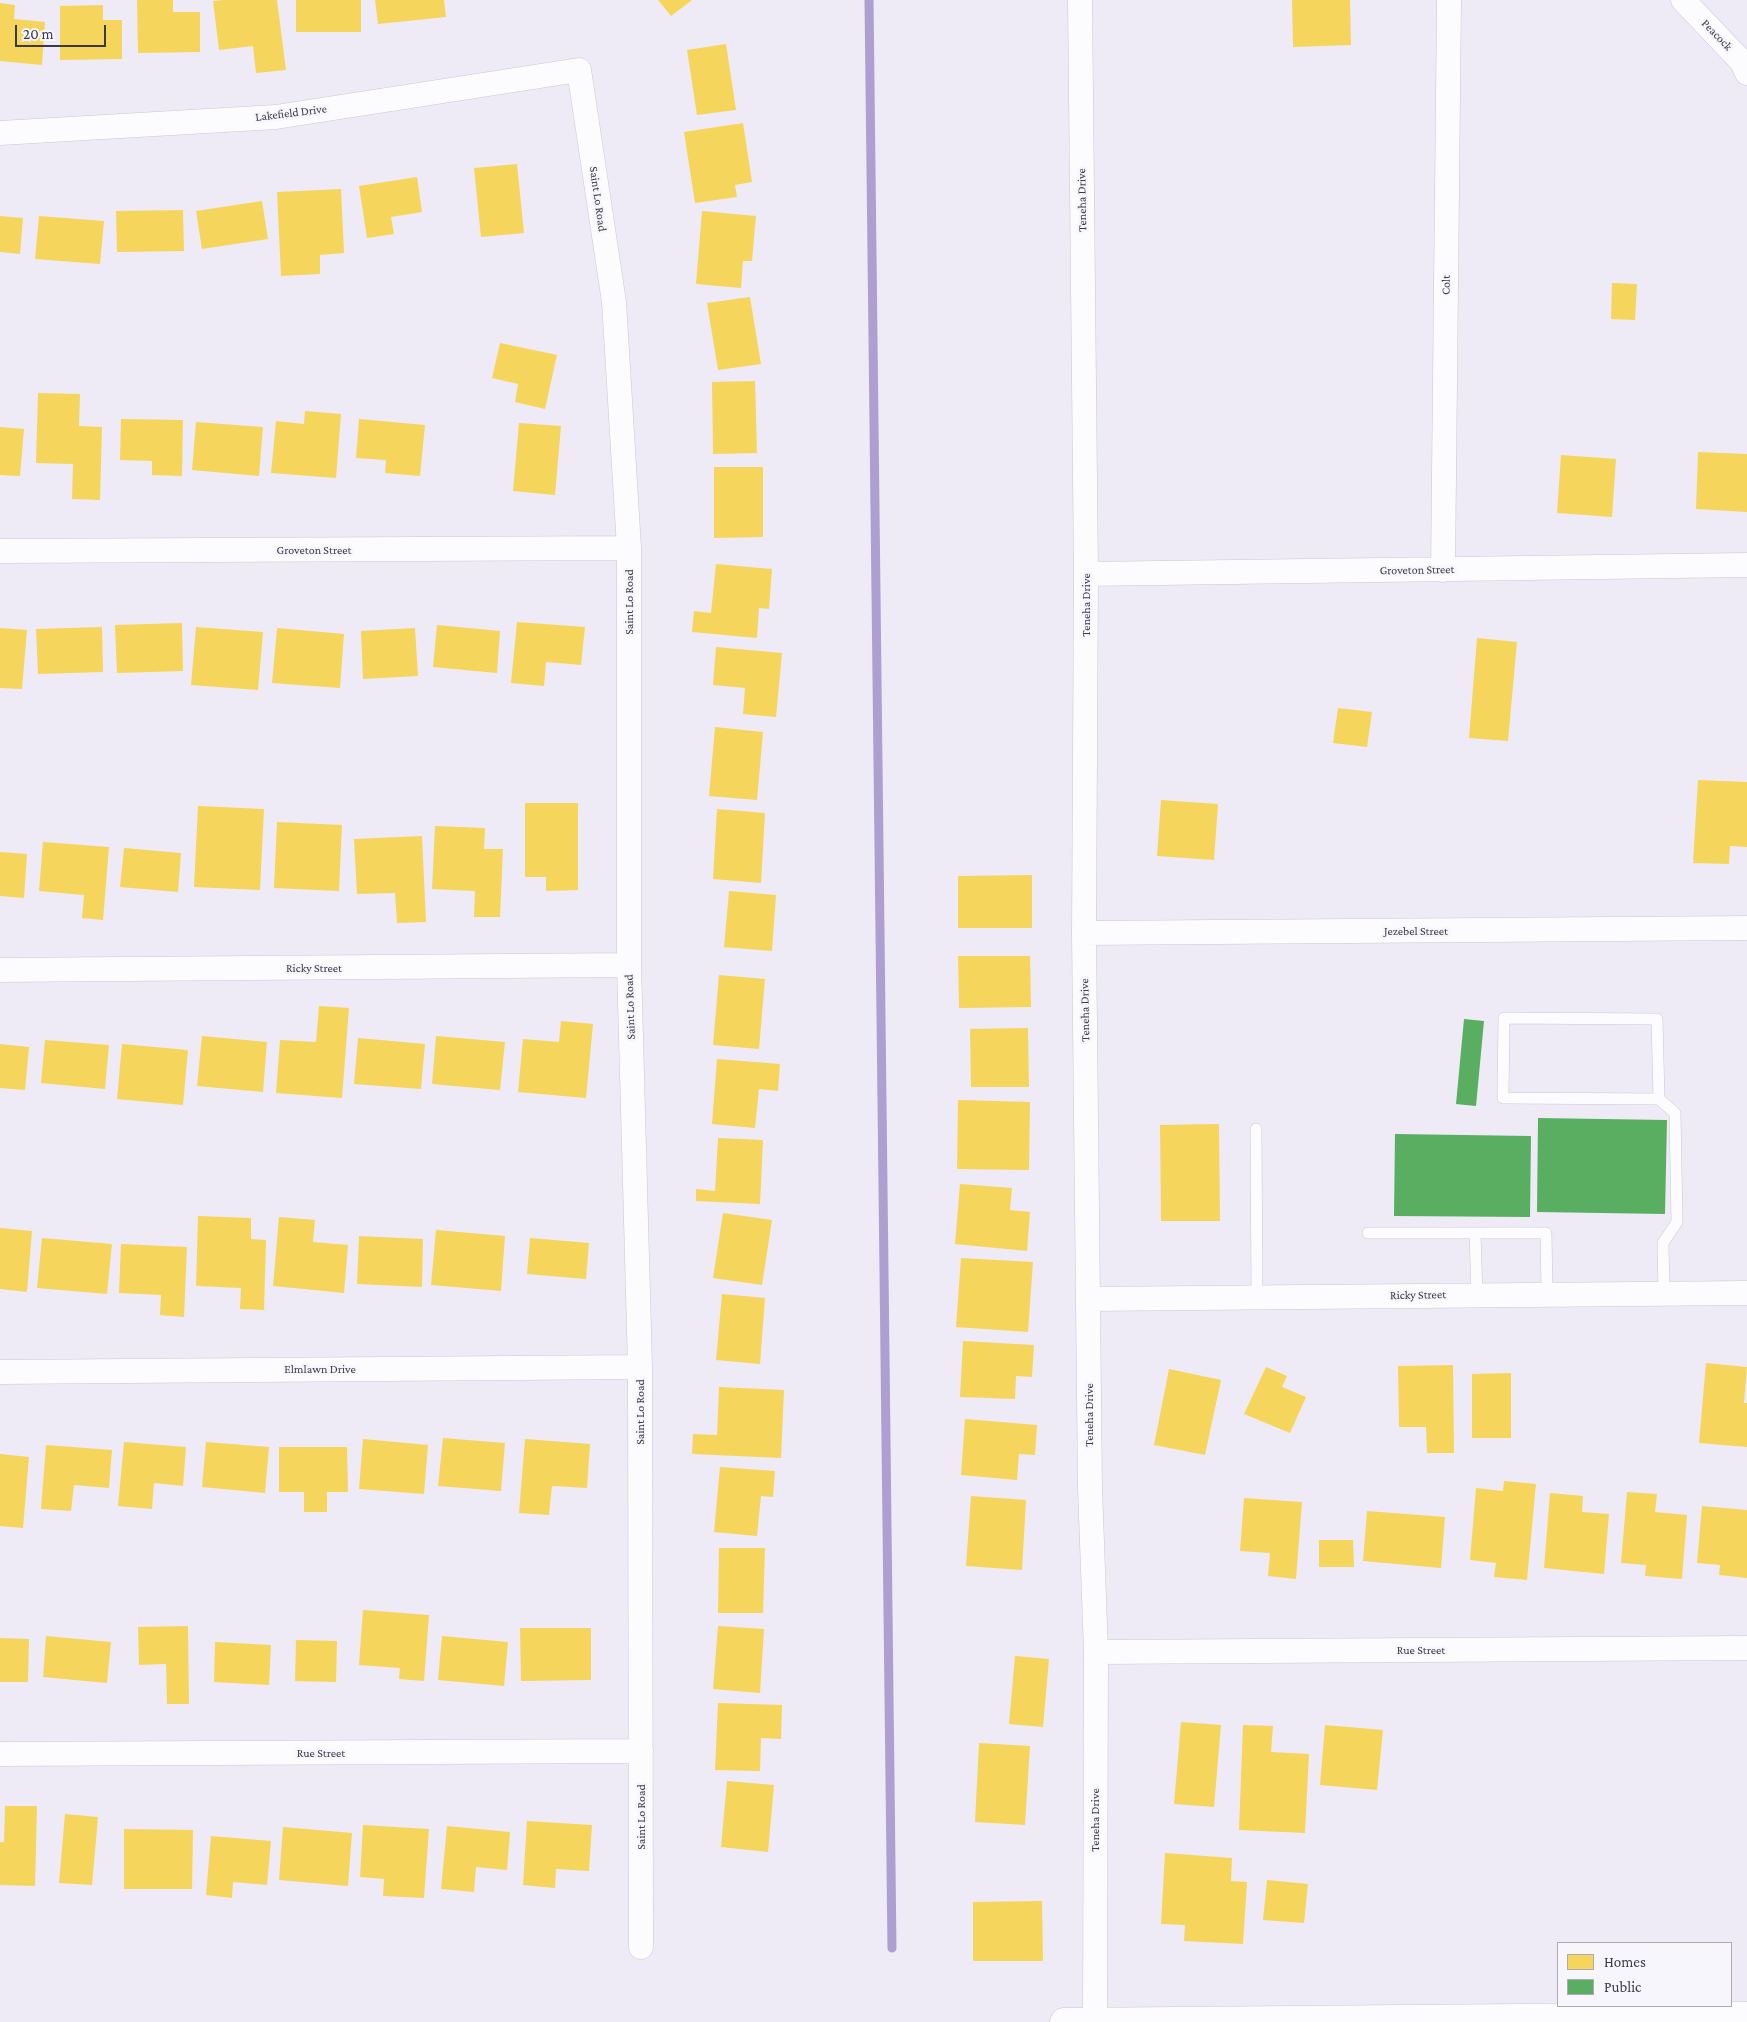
<!DOCTYPE html>
<html>
<head>
<meta charset="utf-8">
<style>
  body { margin:0 }
  #map { position:relative; width:1747px; height:2022px; overflow:hidden; background:#eeebf6; font-family:"Crimson Pro",serif }
  canvas { display:block }
  .legend { position:absolute; left:1557px; top:1942px; width:175px; height:65px; box-sizing:border-box; background:#f8f6fd; border:1px solid #adaab4; margin:0; padding:6px 9px; list-style:none; font-size:15px; color:#3c3946 }
  .legend li { display:flex; align-items:center; gap:10px; height:25px }
  .legend b { width:25px; border:1px solid #adaab4 }
  .scale { position:absolute; left:15px; top:25px; width:91px; height:22px; box-sizing:border-box; border:2px solid #3c3946; border-top:0; padding-left:6px; font-size:15px; line-height:18px; white-space:nowrap; color:#3c3946; -webkit-text-stroke:4px #f8f6fd; paint-order:stroke }
</style>
</head>
<body>
<div id="map">
<canvas width="1747" height="2022"></canvas>
<ul class="legend">
<li><b style="height:14px;background:#f6d55c"></b>Homes</li>
<li><b style="height:14px;background:#5aae61"></b>Public</li>
</ul>
<div class="scale">20 m</div>
</div>
<script>
const ctx = document.querySelector('canvas').getContext('2d');
ctx.lineJoin = 'round';
function fillPath(path, color) {
  ctx.fillStyle = color;
  ctx.fill(path, 'evenodd');
}
function shape(rows) {
  const path = new Path2D();
  for (const r of rows) {
    path.moveTo(r[0], r[1]);
    for (let i = 2; i < r.length; i += 2) path.lineTo(r[i], r[i + 1]);
  }
  return path;
}
function strokePath(path, color, width, dash) {
  ctx.strokeStyle = color;
  ctx.lineWidth = width;
  ctx.lineCap = dash ? 'butt' : 'round';
  ctx.setLineDash(dash || []);
  ctx.stroke(path);
}
function write(font, color, halo, rows, align = 'center') {
  ctx.font = font + ' "Crimson Pro",serif';
  ctx.lineWidth = 5;
  ctx.setLineDash([]);
  ctx.textBaseline = 'middle';
  ctx.strokeStyle = halo;
  ctx.fillStyle = color;
  for (const [text, x, y, turn = 0] of rows) {
    ctx.save();
    ctx.translate(x, y);
    ctx.rotate((+turn || 0) * Math.PI / 180);
    ctx.textAlign = isNaN(turn) ? turn : align;
    if (halo) ctx.strokeText(text, 0, 0);
    ctx.fillText(text, 0, 0);
    ctx.restore();
  }
}
fillPath(shape([
  [137,0,173,0,173,12,200,12,200,52,138,53],
  [223,0,277,0,286,70,256,73,253,46,219,50,213,1],
  [296,0,361,0,361,32,296,32],
  [375,0,444,0,446,17,378,24],
  [658,0,692,0,671,16],
  [1292,0,1350,0,1351,45,1293,47],
  [0,3,15,5,14,19,45,22,42,65,0,61],
  [103,5,103,20,122,20,122,59,60,60,60,6],
  [726,44,736,110,697,115,687,50],
  [743,123,752,182,735,185,737,197,695,203,684,132],
  [517,164,524,233,481,237,474,168],
  [417,177,422,212,391,217,394,234,367,238,359,186],
  [341,189,344,253,320,255,320,274,281,276,277,192],
  [262,201,268,239,202,249,196,211],
  [183,210,184,251,117,252,116,211],
  [702,211,756,216,752,261,743,261,741,288,696,284],
  [0,216,23,218,20,254,0,252],
  [39,216,104,221,100,264,35,259],
  [1612,283,1637,284,1635,320,1611,319],
  [750,297,761,364,718,370,707,303],
  [500,343,557,355,545,409,515,402,518,384,492,378],
  [755,381,757,453,713,454,712,382],
  [38,393,80,394,79,426,102,427,100,500,72,499,73,464,36,463],
  [305,411,341,414,336,478,271,473,276,421,304,424],
  [121,419,183,420,182,476,152,475,152,461,120,460],
  [359,419,425,425,420,476,385,473,386,460,356,458],
  [196,422,263,427,259,476,192,470],
  [519,423,561,426,555,495,513,491],
  [0,427,24,429,20,476,0,475],
  [1698,452,1747,454,1747,512,1696,509],
  [1561,455,1616,459,1612,517,1557,513],
  [714,467,763,467,763,537,714,538],
  [716,564,772,569,769,609,759,608,757,638,692,632,694,611,711,613],
  [517,622,585,627,581,665,546,662,544,686,511,683],
  [182,623,183,671,117,673,115,625],
  [437,625,500,631,497,673,433,667],
  [102,627,103,672,38,674,36,629],
  [196,627,263,632,258,690,191,685],
  [0,628,27,630,22,689,0,688],
  [277,628,344,634,340,688,272,683],
  [415,628,418,676,363,679,361,631],
  [1477,638,1517,642,1508,741,1469,738],
  [716,647,782,653,776,717,743,714,745,688,713,685],
  [1338,708,1372,712,1367,747,1333,743],
  [715,727,763,732,757,800,709,796],
  [1698,780,1747,782,1747,847,1730,846,1729,864,1693,863],
  [1161,800,1218,804,1214,860,1157,856],
  [525,803,578,803,578,890,546,891,546,877,525,877],
  [198,806,264,809,260,890,194,887],
  [717,809,765,813,761,883,713,879],
  [277,822,342,825,339,891,274,888],
  [435,826,485,828,484,849,503,849,500,917,474,917,475,891,432,889],
  [422,836,426,922,397,923,395,893,357,894,354,839],
  [43,842,109,847,103,920,82,918,84,895,39,891],
  [124,848,181,853,178,892,120,887],
  [0,852,27,854,24,898,0,896],
  [1032,875,1032,928,958,928,958,876],
  [729,891,776,895,772,951,724,947],
  [958,956,1030,956,1031,1007,959,1008],
  [719,975,765,979,759,1049,713,1045],
  [319,1006,349,1008,342,1098,276,1093,280,1040,316,1042],
  [561,1021,593,1024,586,1098,518,1092,523,1039,559,1042],
  [1028,1028,1029,1087,971,1087,970,1029],
  [202,1036,267,1042,263,1092,197,1086],
  [436,1036,505,1042,500,1090,432,1084],
  [358,1038,425,1044,421,1089,354,1084],
  [45,1040,109,1045,105,1089,41,1083],
  [0,1044,29,1047,25,1090,0,1088],
  [122,1044,188,1050,183,1105,117,1099],
  [717,1059,780,1064,778,1091,759,1089,755,1128,712,1124],
  [958,1100,1030,1102,1029,1170,957,1169],
  [1219,1124,1220,1221,1161,1221,1160,1125],
  [718,1138,763,1140,760,1204,696,1201,696,1189,715,1191],
  [960,1184,1012,1188,1010,1210,1030,1212,1027,1251,955,1244],
  [723,1213,772,1220,762,1285,713,1278],
  [198,1216,251,1218,251,1239,266,1240,264,1310,240,1309,241,1288,196,1286],
  [279,1217,315,1220,313,1242,348,1245,344,1293,273,1286],
  [0,1228,32,1231,27,1292,0,1289],
  [436,1230,505,1236,501,1291,431,1285],
  [359,1236,423,1239,422,1287,357,1284],
  [42,1238,112,1244,107,1294,37,1288],
  [530,1238,589,1243,586,1279,527,1274],
  [121,1244,187,1247,184,1317,160,1315,161,1295,119,1293],
  [961,1258,1033,1262,1028,1332,956,1327],
  [722,1294,765,1298,760,1364,716,1360],
  [963,1341,1034,1345,1032,1377,1016,1376,1015,1399,960,1397],
  [1706,1363,1747,1367,1744,1403,1747,1403,1747,1447,1699,1443],
  [1453,1365,1454,1453,1427,1453,1426,1427,1399,1427,1398,1366],
  [1266,1367,1287,1376,1282,1387,1306,1397,1290,1433,1244,1414],
  [1169,1369,1221,1380,1205,1455,1154,1445],
  [1511,1373,1511,1438,1472,1438,1472,1374],
  [719,1387,784,1390,781,1458,692,1454,693,1434,717,1435],
  [965,1419,1037,1425,1035,1455,1019,1454,1017,1480,961,1475],
  [443,1438,505,1443,501,1491,438,1486],
  [363,1439,428,1445,424,1494,359,1489],
  [525,1439,590,1444,587,1488,552,1486,549,1515,519,1513],
  [124,1442,186,1447,183,1486,154,1483,152,1509,118,1506],
  [206,1442,269,1447,265,1493,202,1487],
  [46,1445,112,1450,109,1488,74,1485,71,1511,41,1509],
  [279,1447,347,1447,348,1492,327,1492,327,1512,304,1512,304,1492,279,1492],
  [0,1454,29,1457,23,1528,0,1526],
  [720,1467,775,1471,773,1497,761,1496,757,1536,714,1532],
  [1504,1481,1536,1484,1527,1580,1494,1577,1496,1563,1470,1560,1476,1488,1503,1491],
  [1627,1492,1657,1494,1655,1512,1687,1515,1682,1579,1645,1576,1646,1565,1621,1563],
  [1550,1493,1583,1496,1582,1512,1609,1514,1604,1574,1544,1568],
  [971,1496,1026,1500,1022,1570,966,1566],
  [1244,1498,1302,1502,1296,1579,1268,1576,1270,1553,1240,1551],
  [1702,1506,1747,1510,1747,1578,1719,1575,1720,1565,1697,1563],
  [1367,1511,1445,1517,1441,1568,1363,1561],
  [1319,1540,1353,1540,1354,1567,1319,1567],
  [719,1548,765,1548,763,1613,718,1613],
  [363,1610,429,1615,424,1681,399,1679,400,1668,359,1665],
  [188,1626,189,1704,167,1704,166,1664,139,1665,138,1627],
  [718,1626,764,1629,760,1693,713,1689],
  [520,1628,591,1628,591,1680,521,1681],
  [46,1636,111,1642,107,1683,43,1677],
  [442,1636,508,1642,504,1686,438,1680],
  [0,1638,29,1639,28,1682,0,1682],
  [296,1640,337,1641,336,1682,295,1681],
  [215,1642,271,1645,269,1685,214,1682],
  [1015,1656,1049,1659,1043,1727,1009,1724],
  [718,1703,782,1705,781,1739,761,1738,760,1771,715,1770],
  [1181,1722,1221,1725,1214,1807,1174,1804],
  [1243,1725,1273,1726,1271,1752,1309,1754,1305,1833,1239,1830],
  [1325,1725,1383,1730,1377,1790,1320,1785],
  [979,1743,1030,1746,1025,1825,975,1822],
  [727,1781,774,1785,768,1852,721,1847],
  [5,1806,37,1806,35,1886,0,1885,0,1842,4,1842],
  [65,1814,98,1817,92,1885,59,1883],
  [527,1821,592,1825,589,1871,556,1869,555,1888,523,1885],
  [363,1825,429,1829,424,1898,383,1896,384,1879,360,1877],
  [447,1826,510,1832,507,1870,476,1867,474,1892,441,1889],
  [283,1827,352,1833,348,1886,279,1880],
  [124,1829,193,1830,192,1889,124,1889],
  [211,1836,271,1841,267,1885,233,1882,232,1898,206,1895],
  [1165,1853,1232,1858,1231,1881,1247,1882,1243,1944,1184,1941,1185,1925,1161,1924],
  [1267,1880,1308,1884,1304,1923,1263,1920],
  [1042,1901,1043,1961,973,1961,973,1902]
]), '#f6d55c');
fillPath(shape([
  [1464,1019,1484,1021,1476,1106,1456,1104],
  [1538,1118,1667,1120,1665,1214,1537,1212],
  [1395,1134,1531,1136,1530,1217,1394,1216]
]), '#5aae61');
strokePath(shape([
  [869,0,892,1948]
]), '#ae9fd0', 9);
const lane = shape([
  [1659,1099,1503,1098,1504,1018,1657,1019,1659,1099,1675,1113,1677,1222,1663,1243,1664,1294],
  [1256,1129,1257,1297],
  [1368,1233,1546,1233,1547,1294],
  [1475,1233,1477,1295]
]);
const street = shape([
  [1080,0,1086,574,1084,933,1090,1488,1096,1652,1095,2021],
  [1683,0,1742,62,1747,73],
  [0,133,276,117,579,70,614,302,629,548,629,965,640,1367,641,1947],
  [0,551,629,548],
  [1443,570,1449,0],
  [1086,574,1747,565],
  [1084,933,1747,928],
  [0,970,629,965],
  [1088,1299,1747,1293],
  [0,1372,640,1367],
  [1096,1652,1747,1648],
  [0,1754,641,1751]
]);
const secondary = shape([
  [1064,2022,1747,2016]
]);
strokePath(lane, '#cac7d1', 12);
strokePath(street, '#cac7d1', 25);
strokePath(secondary, '#cac7d1', 29);
strokePath(lane, '#fcfcfe', 11);
strokePath(street, '#fcfcfe', 24);
strokePath(secondary, '#fcfcfe', 28);
write('12px', '#3c3946', '#f8f6fd', [
  ["Peacock",1717,35,46],
  ["Lakefield Drive",291,113,-7],
  ["Saint Lo Road",598,199,82],
  ["Teneha Drive",1082,200,-91],
  ["Colt",1446,285,-89],
  ["Groveton Street",314,550],
  ["Groveton Street",1417,570,-1],
  ["Saint Lo Road",629,602,-90],
  ["Teneha Drive",1086,605,-90],
  ["Jezebel Street",1416,931],
  ["Ricky Street",314,968],
  ["Saint Lo Road",630,1007,-92],
  ["Teneha Drive",1085,1010,-91],
  ["Ricky Street",1418,1295,-1],
  ["Elmlawn Drive",320,1369],
  ["Saint Lo Road",640,1412,-90],
  ["Teneha Drive",1089,1415,-90],
  ["Rue Street",1421,1650],
  ["Rue Street",321,1753],
  ["Saint Lo Road",641,1817,-90],
  ["Teneha Drive",1095,1820,-90]
]);
</script>
</body>
</html>
